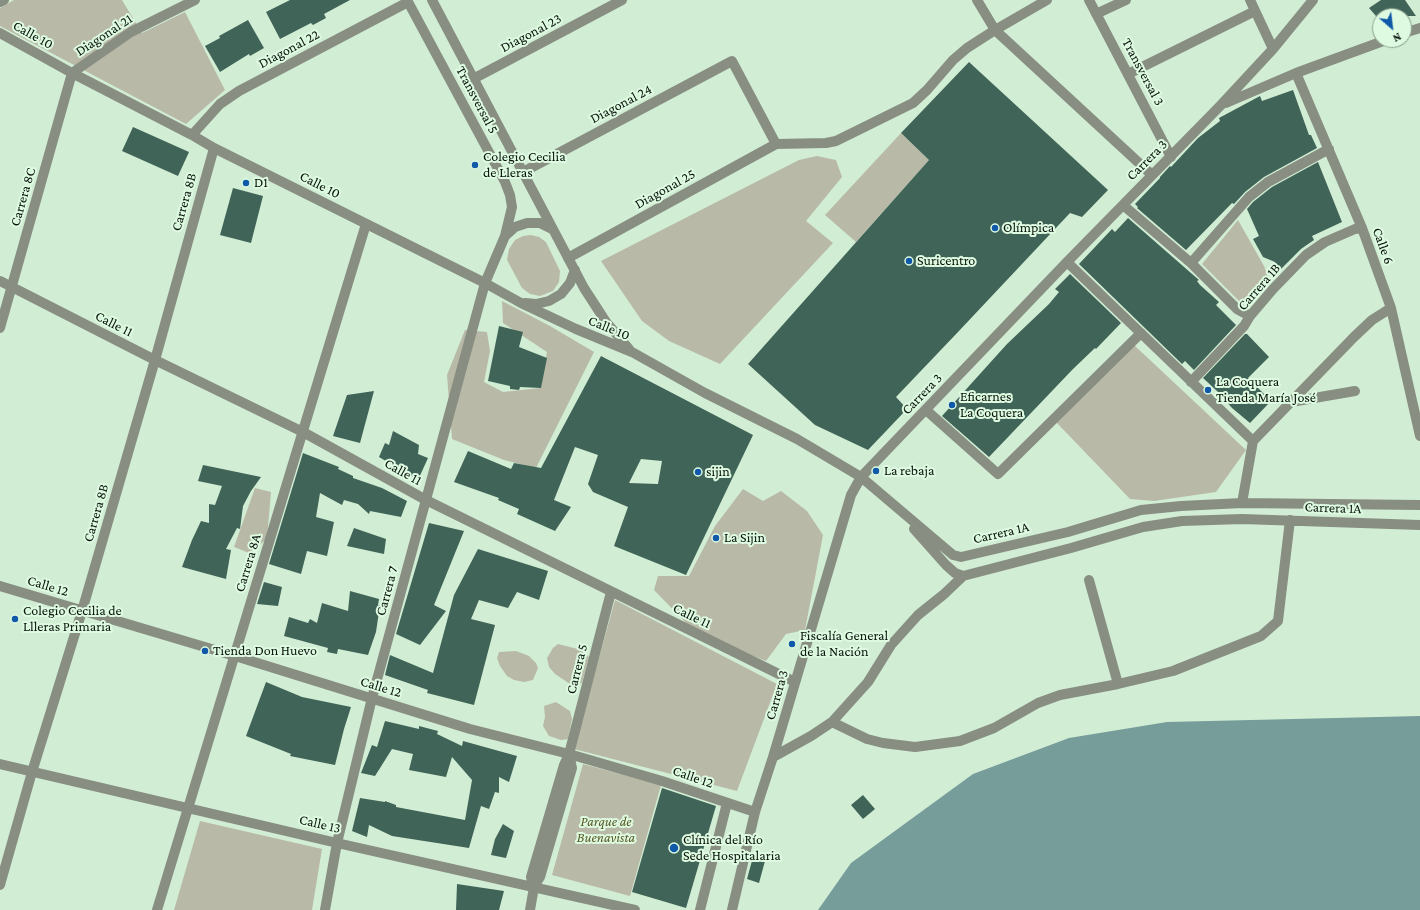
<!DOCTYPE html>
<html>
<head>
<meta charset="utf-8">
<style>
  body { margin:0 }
  #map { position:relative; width:1420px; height:910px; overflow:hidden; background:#d1eed5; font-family:"Crimson Pro",serif }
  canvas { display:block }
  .north { position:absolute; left:1372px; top:8px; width:40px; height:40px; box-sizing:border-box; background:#defbe2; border:1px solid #899e8c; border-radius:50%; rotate:152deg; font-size:11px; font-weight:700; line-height:16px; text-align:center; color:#09130b }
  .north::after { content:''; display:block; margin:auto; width:14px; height:18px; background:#1059a8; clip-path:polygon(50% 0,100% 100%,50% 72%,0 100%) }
</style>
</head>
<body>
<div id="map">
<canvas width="1420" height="910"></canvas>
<div class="north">N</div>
</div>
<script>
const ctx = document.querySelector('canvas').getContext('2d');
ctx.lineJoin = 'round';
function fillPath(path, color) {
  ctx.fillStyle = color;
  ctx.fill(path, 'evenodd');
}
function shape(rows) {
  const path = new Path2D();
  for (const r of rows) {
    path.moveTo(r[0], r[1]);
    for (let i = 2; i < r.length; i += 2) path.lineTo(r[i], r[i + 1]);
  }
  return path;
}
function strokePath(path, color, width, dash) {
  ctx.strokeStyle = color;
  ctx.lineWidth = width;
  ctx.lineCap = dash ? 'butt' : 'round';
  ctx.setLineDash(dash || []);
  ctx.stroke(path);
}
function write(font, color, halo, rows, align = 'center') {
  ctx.font = font + ' "Crimson Pro",serif';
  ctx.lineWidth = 4;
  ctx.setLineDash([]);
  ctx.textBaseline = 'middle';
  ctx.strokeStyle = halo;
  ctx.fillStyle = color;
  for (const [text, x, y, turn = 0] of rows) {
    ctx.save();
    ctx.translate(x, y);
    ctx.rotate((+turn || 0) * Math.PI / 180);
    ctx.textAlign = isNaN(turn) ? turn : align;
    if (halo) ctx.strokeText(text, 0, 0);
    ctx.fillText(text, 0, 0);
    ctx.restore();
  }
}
fillPath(shape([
  [14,0,122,0,142,33,185,12,225,90,186,124,0,26,0,8],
  [901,133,929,160,856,242,825,215],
  [817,156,836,160,842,177,806,221,833,243,720,364,669,341,642,321,601,261,799,160],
  [1238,220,1264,266,1269,280,1243,305,1202,264],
  [531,235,539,237,546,242,560,271,559,282,553,291,540,296,530,294,522,288,507,260,509,249,515,240,523,236],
  [502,301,550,326,594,352,536,468,504,460,452,439,447,375,465,330,487,332,490,351,484,382,503,392,540,388,547,352,503,323],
  [1134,345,1246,450,1216,492,1154,501,1130,499,1056,422],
  [255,488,271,492,267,539,249,553,234,547],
  [743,489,763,501,781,491,807,511,823,535,805,630,786,634,766,661,745,653,689,626,654,590,658,576,689,576,715,526],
  [615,600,777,684,737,791,574,749],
  [558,644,582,650,589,657,582,683,573,686,555,674,549,667,547,658,553,648],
  [516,651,529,656,536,663,538,668,533,680,524,682,514,680,507,676,500,666,497,658,499,652],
  [556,702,570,711,572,719,568,739,561,740,549,736,543,726,545,717,544,706],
  [583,764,661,785,630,896,552,875],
  [200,821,322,849,312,910,174,910]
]), '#b9b9a7');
fillPath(shape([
  [1420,716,1420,910,818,910,851,863,973,774,1069,738,1167,722]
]), '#779d9b');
fillPath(shape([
  [290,0,350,0,324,14,326,18,313,25,311,23,280,39,266,12],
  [1381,0,1405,0,1416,16,1376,16,1369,8],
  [248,20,264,48,250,56,249,54,220,72,205,46,220,38,219,36],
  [969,62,1108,190,1082,217,1070,213,958,332,896,397,907,409,868,450,815,425,748,364,929,160,901,133],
  [1293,90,1309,135,1311,135,1317,148,1264,177,1245,192,1234,204,1232,203,1186,250,1137,208,1138,207,1135,204,1160,178,1160,177,1170,166,1171,167,1198,138,1220,121,1219,118,1260,96,1262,101],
  [133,127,189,152,178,176,122,151],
  [1318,162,1342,222,1312,236,1314,240,1301,249,1279,271,1275,262,1263,257,1253,239,1259,236,1247,209,1253,202,1272,187],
  [233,188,263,196,251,243,220,235],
  [1128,218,1199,280,1197,281,1200,285,1219,302,1216,305,1236,325,1194,370,1185,361,1182,364,1079,264,1112,229,1115,232],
  [1070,274,1121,323,1096,349,1095,348,1073,369,989,457,942,416,1007,344,1049,304,1059,292,1055,289],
  [499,326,523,332,519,347,547,358,541,388,520,387,519,390,510,389,510,386,488,381],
  [1245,334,1247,334,1269,357,1248,378,1271,401,1250,423,1232,408,1217,391,1203,378],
  [601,356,753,435,686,575,614,546,628,507,593,492,588,484,598,455,575,447,554,500,571,507,555,531,517,514,519,509,498,500,499,498,454,482,468,451,511,469,514,463,541,468],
  [641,459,662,461,658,484,629,483],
  [374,391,360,443,333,436,347,395],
  [393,431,419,445,418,454,428,458,418,480,379,457,385,443,389,445],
  [303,453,339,467,338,469,353,476,353,478,382,488,407,501,401,517,370,511,369,514,358,504,344,500,342,505,320,493,316,517,334,522,327,556,307,551,301,574,269,564],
  [203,465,261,477,251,491,243,506,240,529,237,528,226,549,231,550,226,579,182,567,192,540,201,521,209,523,209,504,215,505,222,486,198,481],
  [429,523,464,531,434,605,446,611,420,645,396,634],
  [354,528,386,539,384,554,347,546],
  [478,549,548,571,539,600,517,592,508,608,479,600,471,619,495,625,474,705,427,693,428,690,385,675,390,655,433,673,454,595],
  [264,582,282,587,278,606,257,604],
  [350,591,379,599,378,605,380,605,376,632,368,655,338,649,337,654,327,652,328,648,284,636,289,617,308,623,310,619,317,623,322,603,348,611],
  [266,682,302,697,351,707,344,729,335,765,290,756,291,754,246,736],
  [385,721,419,729,419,726,438,731,437,734,462,746,463,741,517,756,509,782,499,777,499,793,495,792,489,809,481,806,469,848,392,836,369,825,367,837,352,831,360,798,385,802,385,801,396,805,396,807,465,820,472,780,452,757,446,777,409,770,413,754,392,749,375,776,361,773,372,745,377,747],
  [662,788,716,806,686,908,632,892],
  [863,795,875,809,863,819,851,805],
  [503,824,514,831,506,858,491,855,495,839],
  [753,857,765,861,759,883,747,879],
  [457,884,504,891,499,910,456,910]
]), '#416458');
strokePath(shape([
  [432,0,584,288,606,322,629,349],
  [977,0,995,30,1152,175],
  [1089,0,1171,157],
  [1250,0,1273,49],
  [0,2,4,0],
  [1096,14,1126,0],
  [0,33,72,73,192,135,214,148,485,283,521,303,576,329,632,352,705,393,797,439,861,477,953,555,961,557,1068,532,1141,510,1181,506,1242,503,1420,505],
  [1404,33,1420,28],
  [1296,73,1362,228,1391,308,1420,436],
  [1128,74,1255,11],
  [473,79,622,0],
  [1226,103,1296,73,1386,40],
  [192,135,220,104,239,91,408,2],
  [523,172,732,61,776,144],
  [1123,205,1191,263,1237,309,1250,316],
  [505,236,515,227,527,223,540,223,552,229],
  [568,258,776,144,826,143,836,141,913,103,927,90,953,60,967,48,995,30,1047,0],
  [1067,262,1253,441],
  [1191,263,1249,197,1268,182,1329,149],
  [0,281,155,360,303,432,426,500,795,682],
  [525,303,536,304,549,301,561,294,570,283,575,270],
  [0,328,72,73,131,32,195,0],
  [1191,382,1244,326,1250,316,1273,289,1306,255,1325,242,1355,229,1362,228],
  [1291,402,1355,391],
  [926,410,998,474,1141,333],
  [1242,503,1253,441,1354,337,1372,320,1391,308],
  [914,529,946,565,955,573,963,576,1071,548,1143,527,1182,521,1242,519,1420,525],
  [1089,580,1118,684],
  [0,586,235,656,470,729,569,754,662,781,755,812],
  [832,722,867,739,883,743,915,747,960,741,994,728,1038,703,1060,695,1118,684,1173,671,1261,636,1278,621,1290,520],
  [773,757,811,736,832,722,868,682,891,645,918,615,943,595,963,576],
  [0,764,337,843,635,910],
  [0,885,32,772,82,611,155,360,214,148],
  [534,887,531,877,564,765,569,754,611,592],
  [157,910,366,224],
  [325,910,337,843,372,698,485,283,505,236,512,207,510,195,505,182,407,0],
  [530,910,534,887,540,877,572,768,569,754],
  [700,910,727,803],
  [732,910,755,812,773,757,851,495,861,477,1067,262,1221,105,1273,49,1313,0]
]), '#888e81', 10);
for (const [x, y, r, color] of [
  [475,165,4,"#1059a8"],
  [246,183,4,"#1059a8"],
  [995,228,4,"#1059a8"],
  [909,261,4,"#1059a8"],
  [1208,390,4,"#1059a8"],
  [952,405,4,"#1059a8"],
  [876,471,4,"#1059a8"],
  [698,472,4,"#1059a8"],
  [716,538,4,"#1059a8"],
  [15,619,4,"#1059a8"],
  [792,644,4,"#1059a8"],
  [205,651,4,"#1059a8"],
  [674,848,5,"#1059a8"]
]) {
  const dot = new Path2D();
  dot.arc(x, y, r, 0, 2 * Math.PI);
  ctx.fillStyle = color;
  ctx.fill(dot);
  strokePath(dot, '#defbe2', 1.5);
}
write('14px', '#09130b', '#defbe2', [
  ["Diagonal 23",531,33,-28],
  ["Calle 10",33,35,29],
  ["Diagonal 21",104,35,-33],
  ["Diagonal 22",289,49,-28],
  ["Transversal 3",1143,72,62],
  ["Transversal 5",477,100,62],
  ["Diagonal 24",621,104,-28],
  ["Carrera 3",1147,160,-45],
  ["Calle 10",320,185,27],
  ["Diagonal 25",665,189,-29],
  ["Carrera 8C",23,197,-74],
  ["Carrera 8B",184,202,-74],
  ["Calle 6",1383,246,70],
  ["Carrera 1B",1259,287,-49],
  ["Calle 11",114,324,27],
  ["Calle 10",609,328,22],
  ["Carrera 3",922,394,-46],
  ["Calle 11",403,472,29],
  ["Carrera 1A",1333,508,2],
  ["Carrera 8B",96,513,-74],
  ["Carrera 1A",1001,533,-13],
  ["Carrera 8A",248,563,-73],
  ["Calle 12",48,586,17],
  ["Carrera 7",387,591,-75],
  ["Calle 11",692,616,26],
  ["Carrera 5",577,669,-76],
  ["Calle 12",381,687,17],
  ["Carrera 3",777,695,-74],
  ["Calle 12",693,777,19],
  ["Calle 13",320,824,13]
]);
write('14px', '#09130b', '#defbe2', [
  ["Colegio Cecilia",483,157],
  ["de Lleras",483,173],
  ["D1",254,183],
  ["Olímpica",1003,228],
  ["Suricentro",917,261],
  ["La Coquera",1216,382],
  ["Tienda María José",1216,398],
  ["Eficarnes",960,397],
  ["La Coquera",960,413],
  ["La rebaja",884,471],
  ["sijin",706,472],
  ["La Sijin",724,538],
  ["Colegio Cecilia de",23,611],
  ["Llleras Primaria",23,627],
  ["Fiscalía General",800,636],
  ["de la Nación",800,652],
  ["Tienda Don Huevo",213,651],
  ["Clínica del Río",683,840],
  ["Sede Hospitalaria",683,856]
], 'left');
write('italic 14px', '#595824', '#defbe2', [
  ["Parque de",606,822],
  ["Buenavista",606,838]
]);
</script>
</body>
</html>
